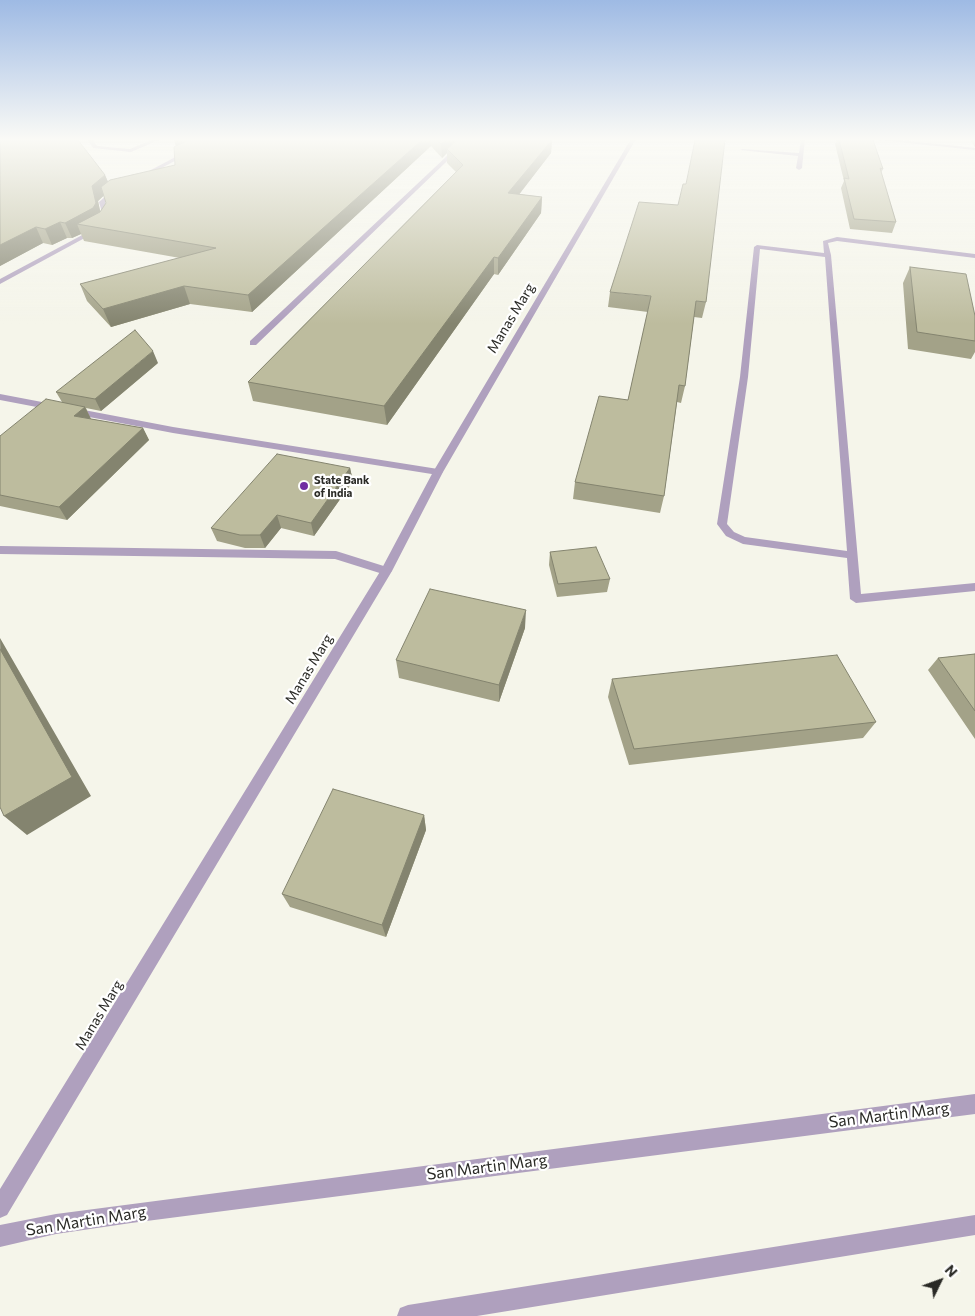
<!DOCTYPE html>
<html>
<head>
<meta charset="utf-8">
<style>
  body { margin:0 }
  #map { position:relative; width:975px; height:1316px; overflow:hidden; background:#f5f5ea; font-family:Commissioner,sans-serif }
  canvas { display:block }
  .north { position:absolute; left:915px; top:1256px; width:50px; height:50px; -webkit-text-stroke:4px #fff; paint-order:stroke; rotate:48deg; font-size:14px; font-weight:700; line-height:20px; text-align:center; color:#2a2a26 }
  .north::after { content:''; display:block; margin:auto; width:18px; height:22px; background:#2a2a26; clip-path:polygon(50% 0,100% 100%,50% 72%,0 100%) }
</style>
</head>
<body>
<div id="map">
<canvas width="975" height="1316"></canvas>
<div class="north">N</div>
</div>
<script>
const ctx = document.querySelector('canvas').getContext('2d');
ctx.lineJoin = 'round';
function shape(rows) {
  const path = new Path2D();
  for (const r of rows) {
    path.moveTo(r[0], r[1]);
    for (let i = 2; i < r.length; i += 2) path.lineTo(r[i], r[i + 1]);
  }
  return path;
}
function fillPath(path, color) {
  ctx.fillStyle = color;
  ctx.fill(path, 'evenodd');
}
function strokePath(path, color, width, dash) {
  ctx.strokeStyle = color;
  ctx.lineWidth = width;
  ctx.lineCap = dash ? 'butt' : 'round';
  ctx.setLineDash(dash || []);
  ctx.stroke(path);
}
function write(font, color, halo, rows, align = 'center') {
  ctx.font = font + ' Commissioner,sans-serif';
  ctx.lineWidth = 4.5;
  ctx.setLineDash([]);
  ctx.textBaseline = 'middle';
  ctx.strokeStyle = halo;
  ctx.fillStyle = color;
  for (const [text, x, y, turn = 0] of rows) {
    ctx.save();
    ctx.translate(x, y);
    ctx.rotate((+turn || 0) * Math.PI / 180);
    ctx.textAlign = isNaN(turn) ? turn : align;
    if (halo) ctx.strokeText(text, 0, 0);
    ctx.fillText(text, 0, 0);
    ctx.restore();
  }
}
fillPath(shape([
  [87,139,92,139,97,146,130,149,154,139,161,139,131,152,93,148,87,139],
  [209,139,216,139,141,179,136,178,209,139],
  [465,139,470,139,256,345,250,345,250,341,465,139],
  [115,188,120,189,105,202,110,219,105,227,0,284,0,279,101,225,104,219,99,202,115,188],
  [0,394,173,427,438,469,443,472,438,475,173,433,0,400,0,394],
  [0,546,336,551,390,568,392,571,386,575,335,559,0,554,0,546]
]), '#afa0be');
fillPath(shape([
  [631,139,636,139,443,472,392,571,7,1215,0,1218,0,1189,381,570,433,472,631,139],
  [801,139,805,139,802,168,799,170,796,168,798,156,740,150,742,149,799,153,801,139],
  [891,139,975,148,975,150,869,139,891,139],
  [837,237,975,254,975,258,837,241,828,243,831,255,861,594,975,583,975,591,856,603,850,599,847,558,743,544,726,536,717,524,740,377,754,247,757,245,824,253,823,241,837,237],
  [760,249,825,257,847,551,745,537,734,532,727,524,748,377,760,249]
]), '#afa0be');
fillPath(shape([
  [975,1094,975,1114,131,1223,56,1234,0,1247,0,1225,56,1214,975,1094],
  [975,1215,975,1235,477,1316,397,1316,400,1308,408,1305,975,1215]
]), '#afa0be');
fillPath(shape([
  [0,140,105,175,108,182,175,165,176,146,174,140,552,140,551,153,519,194,542,197,541,213,498,275,494,274,387,425,253,401,248,382,456,172,447,163,447,153,442,158,431,146,252,312,190,304,111,327,87,301,80,284,180,258,84,241,81,234,72,238,67,238,52,245,43,243,0,266],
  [104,195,106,203,100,212,98,201],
  [837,140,873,140,883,169,881,173,896,222,892,233,850,229,841,188,844,181,835,144],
  [970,140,975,140,975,147],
  [910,267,975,316,975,352,971,359,908,349,903,283],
  [610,292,706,302,702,318,694,317,685,386,681,403,677,402,664,496,660,513,573,499,575,482,628,400,648,312,608,307],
  [158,363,101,411,86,408,91,419,143,428,149,440,67,520,0,506,0,436,62,402,56,392],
  [350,468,353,481,314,536,281,528,265,548,245,548,217,541,211,528],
  [550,552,610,579,607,592,557,597,549,565],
  [525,628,499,702,399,678,396,660],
  [975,654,975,739,928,670,938,658],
  [612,679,876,722,863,738,629,765,608,697],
  [424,815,426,830,386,937,290,907,282,894]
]), '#a3a288');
fillPath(shape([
  [174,140,204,140,178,153],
  [422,140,430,140,431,146,252,312,248,295],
  [446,140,462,140,447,149,447,153,442,158,441,144],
  [552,140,551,153,508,209,508,193],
  [105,175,111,189,98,201,102,219,77,224,81,234,72,238,65,223,92,186],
  [542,197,541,213,498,275,498,258],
  [60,222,67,238,52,245,45,229],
  [36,227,43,243,0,266,0,245],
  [494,257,494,274,387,425,384,406],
  [184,286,190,304,111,327,103,309],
  [153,351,158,363,101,411,95,399],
  [85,407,91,419,74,416],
  [143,428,149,440,67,520,59,507],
  [350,468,353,481,314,536,311,523],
  [277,515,281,528,265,548,260,535],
  [526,610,525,628,499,702,499,685],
  [0,638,91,796,27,835,4,816],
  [424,815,426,830,386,937,382,925]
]), '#84846f');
const building = shape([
  [0,140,78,140,105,175,92,186,96,203,93,208,65,223,60,222,45,229,36,227,0,245,0,140],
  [188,140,422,140,248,295,184,286,103,309,80,284,216,248,77,224,100,212,106,203,101,187,110,180,175,165,174,147,188,140],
  [437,140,446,140,441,144,437,140],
  [457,140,552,140,508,193,542,197,498,258,494,257,384,406,248,382,463,165,447,149,457,140],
  [695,140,725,140,706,302,696,301,685,386,679,385,664,496,575,482,599,396,628,400,651,296,610,292,639,202,678,205,683,184,686,184,695,140],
  [839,140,873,140,883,169,880,168,896,222,854,219,844,178,849,179,839,140],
  [910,267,966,274,975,316,975,341,917,332,910,267],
  [135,330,153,351,95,399,56,392,135,330],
  [46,399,85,407,74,416,143,428,59,507,0,495,0,436,46,399],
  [277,454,350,468,311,523,277,515,260,535,240,535,211,528,277,454],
  [596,547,610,579,558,584,550,552,596,547],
  [430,589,526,610,499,685,396,660,430,589],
  [0,649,72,777,4,816,0,807,0,649],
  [975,654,975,711,938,658,975,654],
  [837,655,876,722,634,749,612,679,837,655],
  [333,789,424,815,382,925,282,894,333,789]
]);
fillPath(building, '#bdbc9e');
strokePath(building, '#84846f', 1);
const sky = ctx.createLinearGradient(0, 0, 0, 324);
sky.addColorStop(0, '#9ebae4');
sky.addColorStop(0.43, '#fafaf6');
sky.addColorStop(1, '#fafaf600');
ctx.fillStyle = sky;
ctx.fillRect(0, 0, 975, 324);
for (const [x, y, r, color] of [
  [304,486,5,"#702da2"]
]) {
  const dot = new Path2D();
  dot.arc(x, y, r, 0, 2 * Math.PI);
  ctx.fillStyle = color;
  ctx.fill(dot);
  strokePath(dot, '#fff', 2);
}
write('bold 11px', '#2a2a26', '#fff', [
  ["State Bank",314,480],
  ["of India",314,493]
], 'left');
write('14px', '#2a2a26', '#fff', [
  ["Manas Marg",511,318,-59],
  ["Manas Marg",309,669,-59],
  ["Manas Marg",99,1015,-59]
]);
write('16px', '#2a2a26', '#fff', [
  ["San Martin Marg",889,1115,-7],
  ["San Martin Marg",487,1167,-7],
  ["San Martin Marg",86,1221,-9]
]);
</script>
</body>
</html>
